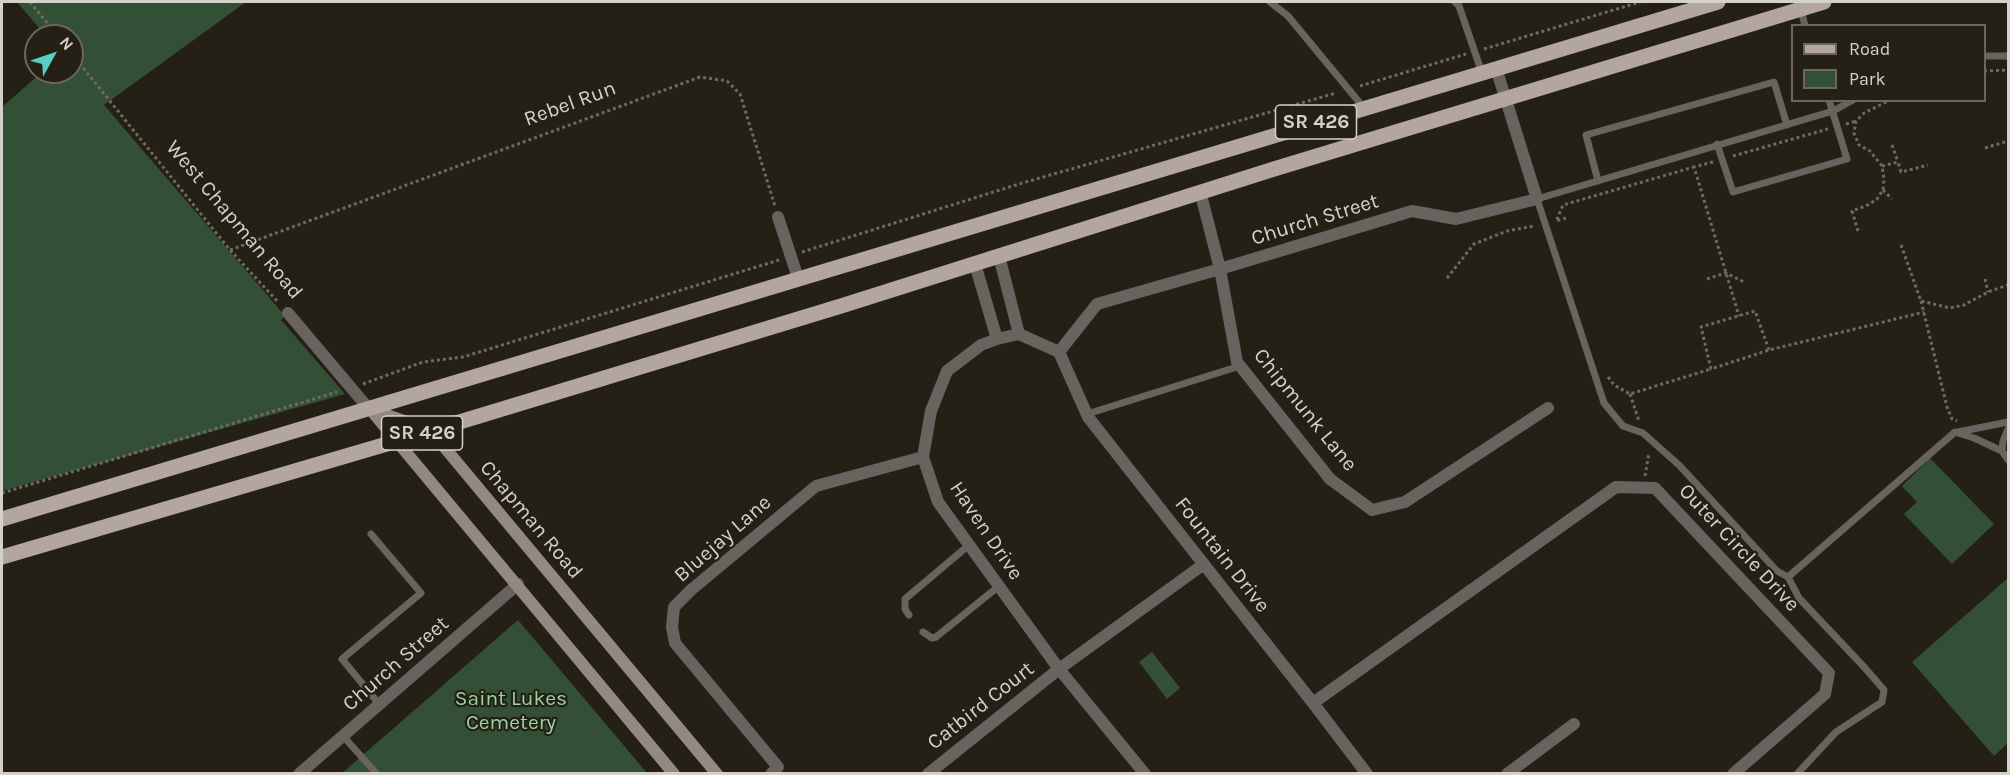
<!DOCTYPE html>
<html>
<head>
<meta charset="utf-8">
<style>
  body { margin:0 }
  #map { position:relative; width:2010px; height:775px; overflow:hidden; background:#252015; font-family:Karla,sans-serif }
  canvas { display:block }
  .frame { position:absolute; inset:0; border:3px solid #d4d1ca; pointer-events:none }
  .legend { position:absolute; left:1791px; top:24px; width:195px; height:78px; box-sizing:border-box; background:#252015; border:2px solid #6b675d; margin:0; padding:8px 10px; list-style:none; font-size:18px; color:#d4d1ca }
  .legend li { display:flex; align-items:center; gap:12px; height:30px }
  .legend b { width:30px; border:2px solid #6b675d }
  .north { position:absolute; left:24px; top:24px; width:60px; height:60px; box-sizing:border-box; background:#252015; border:2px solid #6b675d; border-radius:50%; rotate:50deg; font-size:16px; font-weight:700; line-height:24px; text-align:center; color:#d4d1ca }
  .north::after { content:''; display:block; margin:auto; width:21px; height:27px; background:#56cec3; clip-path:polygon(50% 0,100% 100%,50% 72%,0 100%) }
</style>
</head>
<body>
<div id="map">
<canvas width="2010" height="775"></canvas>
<div class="frame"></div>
<ul class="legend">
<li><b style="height:8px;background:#b3a69f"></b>Road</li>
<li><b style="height:16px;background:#335036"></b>Park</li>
</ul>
<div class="north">N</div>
</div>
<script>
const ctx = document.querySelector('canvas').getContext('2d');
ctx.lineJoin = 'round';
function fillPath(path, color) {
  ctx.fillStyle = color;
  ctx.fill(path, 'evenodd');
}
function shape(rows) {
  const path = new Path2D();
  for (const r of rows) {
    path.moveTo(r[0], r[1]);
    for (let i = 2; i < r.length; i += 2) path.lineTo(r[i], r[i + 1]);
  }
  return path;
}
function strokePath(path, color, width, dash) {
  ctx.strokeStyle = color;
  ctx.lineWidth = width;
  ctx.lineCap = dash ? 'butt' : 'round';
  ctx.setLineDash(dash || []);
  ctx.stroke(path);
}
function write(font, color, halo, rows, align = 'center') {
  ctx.font = font + ' Karla,sans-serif';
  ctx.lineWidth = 4.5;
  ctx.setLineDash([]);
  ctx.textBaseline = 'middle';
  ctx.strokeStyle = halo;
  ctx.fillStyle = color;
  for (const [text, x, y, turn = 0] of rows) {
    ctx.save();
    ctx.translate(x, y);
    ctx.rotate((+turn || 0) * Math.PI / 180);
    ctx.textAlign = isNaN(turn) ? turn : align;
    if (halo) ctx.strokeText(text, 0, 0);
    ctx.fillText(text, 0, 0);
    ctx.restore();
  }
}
fillPath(shape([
  [17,2,246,2,104,105,285,316,281,320,345,394,2,491,2,107,42,72,72,72,72,36,46,36],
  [1930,458,1994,524,1952,564,1904,514,1917,502,1902,486],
  [2008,578,2008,743,1994,756,1912,662],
  [518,620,647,773,341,774],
  [1152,652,1180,688,1167,699,1139,662]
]), '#335036');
strokePath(shape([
  [30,2,58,36],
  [1484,49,1640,2],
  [72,54,230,250,279,303],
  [1984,71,2008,70],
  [1360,86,1466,54],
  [1846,124,1856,121],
  [1892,145,1898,162],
  [1985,148,2008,141],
  [1733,156,1828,129],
  [1713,162,1694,167,1739,316],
  [1882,166,1898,162,1901,172,1928,165],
  [1883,190,1892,199],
  [1566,218,1556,221,1563,205,1694,167],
  [1858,231,1852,211,1866,206,1877,199,1883,190,1884,179,1882,166,1870,151,1859,145,1854,133,1856,121,1864,113,1890,100],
  [1901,245,1921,301,1950,308,1964,305,1988,292,2008,285],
  [230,250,700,77,727,81,740,94,775,206],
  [802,252,1019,184,1336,93],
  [1447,278,1474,244,1507,231,1534,226],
  [1707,279,1726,273,1744,282],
  [1985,279,1988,292],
  [1921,301,1947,407,1952,419,1957,421],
  [1769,350,1755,311,1701,327,1711,369,1769,350,1924,312],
  [1608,377,1614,385,1630,394,1711,369],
  [363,384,423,362,463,357,779,260],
  [1630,394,1639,421],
  [1645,476,1649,453],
  [2,493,337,392]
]), '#6f6a61', 3, [3, 3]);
strokePath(shape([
  [1270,2,1288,16,1364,108],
  [1455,2,1459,6,1482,73],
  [1801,9,1805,26],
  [1984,56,2008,56],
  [1853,100,1833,111,1537,199,1604,403,1623,426,1643,433,1680,466,1777,571,1788,577,1955,432,1974,438,2002,451,2008,460],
  [1717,144,1733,192,1847,159,1829,100],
  [1598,181,1586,135,1774,82,1787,125],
  [1087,414,1240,366],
  [1958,432,2008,422],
  [2002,451,2003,441,2008,429],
  [371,534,421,593,342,659,379,704],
  [1788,577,1799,598,1865,668,1884,690,1882,702,1836,732,1797,774],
  [909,615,905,609,905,599,969,545],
  [923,632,932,638,936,637,999,586],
  [343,736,377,774]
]), '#696360', 7);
strokePath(shape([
  [1200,191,1220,269,1237,362,1330,479,1372,510,1405,502,1548,408],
  [778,217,798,278],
  [999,256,1019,334],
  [975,264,997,339],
  [288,313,369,409],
  [1059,352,1088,417,1313,703,1367,774],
  [1313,703,1616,487,1655,488,1829,673,1825,694,1733,774],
  [299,774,518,584],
  [771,774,778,767,675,643,672,627,674,607,691,590,816,486,923,457],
  [928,774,1059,669,1204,564],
  [1145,774,1059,669,938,502,923,457,931,411,947,371,981,345,997,339,1019,334,1059,352,1097,304,1220,269,1412,211,1456,219,1537,199,1496,68],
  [1507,774,1574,724]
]), '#696360', 12);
strokePath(shape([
  [369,409,430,430,717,774],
  [370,409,674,774]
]), '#938984', 12);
strokePath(shape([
  [2,519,1718,2],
  [2,557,397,441,841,306,1274,169,1824,2]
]), '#b3a69f', 15);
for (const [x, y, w] of [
  [1316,122,81],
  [422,433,81]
]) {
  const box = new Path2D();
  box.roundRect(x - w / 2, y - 17, w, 34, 4.5);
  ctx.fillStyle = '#252015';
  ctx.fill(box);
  strokePath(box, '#d4d1ca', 1.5);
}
write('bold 20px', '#d4d1ca', null, [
  ["SR 426",1316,122],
  ["SR 426",422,433]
]);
write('21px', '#d4d1ca', '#252015', [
  ["Rebel Run",570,104,-20],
  ["West Chapman Road",234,220,50],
  ["Church Street",1315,220,-17],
  ["Chipmunk Lane",1305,410,51],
  ["Chapman Road",531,520,50],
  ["Haven Drive",986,531,56],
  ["Bluejay Lane",723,539,-41],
  ["Outer Circle Drive",1739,548,47],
  ["Fountain Drive",1222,555,52],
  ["Church Street",396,664,-41],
  ["Catbird Court",981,706,-38]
]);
write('21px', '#9bd3a0', '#252015', [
  ["Saint Lukes",511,699],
  ["Cemetery",511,723]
]);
</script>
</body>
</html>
